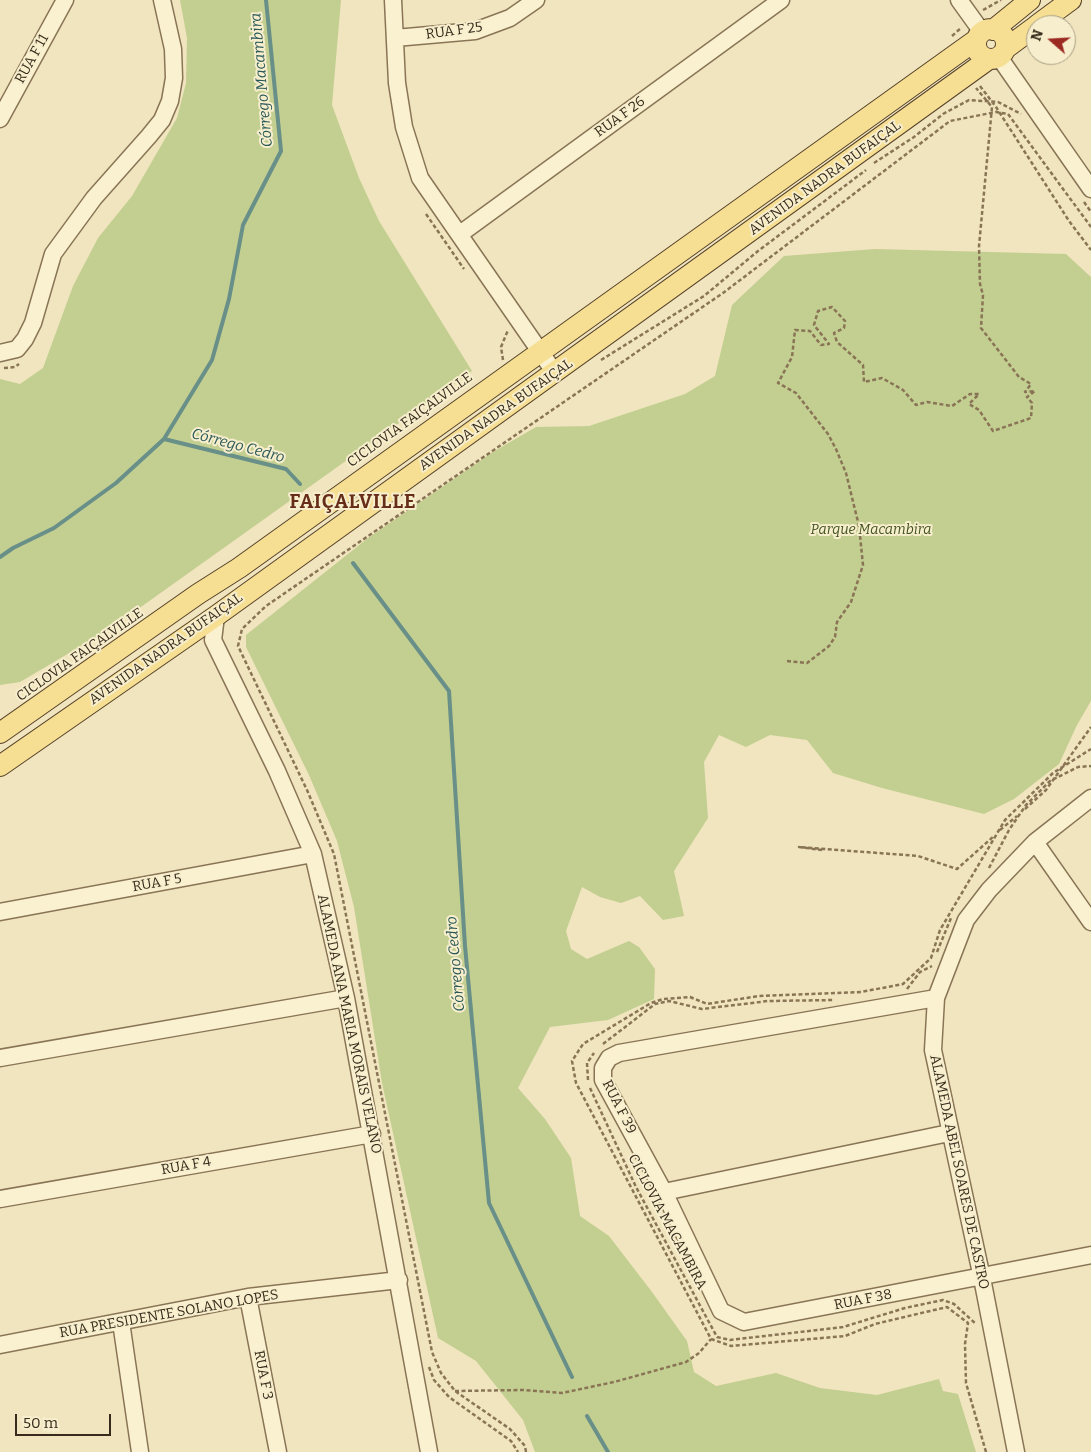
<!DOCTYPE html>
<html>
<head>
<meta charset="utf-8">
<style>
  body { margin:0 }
  #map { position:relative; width:1091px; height:1452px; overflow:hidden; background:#f0e5be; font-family:Bitter,serif }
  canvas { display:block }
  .north { position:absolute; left:1026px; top:15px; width:50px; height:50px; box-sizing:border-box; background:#f7eecd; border:1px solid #aaa086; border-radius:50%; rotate:289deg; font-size:14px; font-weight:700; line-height:20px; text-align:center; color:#372b1b }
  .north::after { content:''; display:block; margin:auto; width:18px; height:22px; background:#9b2a23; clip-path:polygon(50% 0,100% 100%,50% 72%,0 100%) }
  .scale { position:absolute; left:15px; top:1414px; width:96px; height:22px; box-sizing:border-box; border:2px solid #372b1b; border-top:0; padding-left:6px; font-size:15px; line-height:18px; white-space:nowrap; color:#372b1b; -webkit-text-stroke:4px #f7eecd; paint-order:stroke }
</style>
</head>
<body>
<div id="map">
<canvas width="1091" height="1452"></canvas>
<div class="north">N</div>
<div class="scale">50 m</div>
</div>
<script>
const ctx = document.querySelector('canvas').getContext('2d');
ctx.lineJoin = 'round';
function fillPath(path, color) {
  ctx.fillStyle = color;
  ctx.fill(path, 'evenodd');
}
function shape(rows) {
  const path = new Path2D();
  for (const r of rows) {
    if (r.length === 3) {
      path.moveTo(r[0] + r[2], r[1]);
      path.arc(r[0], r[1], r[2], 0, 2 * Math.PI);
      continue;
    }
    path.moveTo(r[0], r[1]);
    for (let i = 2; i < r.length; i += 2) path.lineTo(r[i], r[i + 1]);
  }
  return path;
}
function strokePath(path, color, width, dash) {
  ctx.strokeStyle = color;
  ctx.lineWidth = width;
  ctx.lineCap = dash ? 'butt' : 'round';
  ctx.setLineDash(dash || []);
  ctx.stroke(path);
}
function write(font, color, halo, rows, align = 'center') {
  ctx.font = font + ' Bitter,serif';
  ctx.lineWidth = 4;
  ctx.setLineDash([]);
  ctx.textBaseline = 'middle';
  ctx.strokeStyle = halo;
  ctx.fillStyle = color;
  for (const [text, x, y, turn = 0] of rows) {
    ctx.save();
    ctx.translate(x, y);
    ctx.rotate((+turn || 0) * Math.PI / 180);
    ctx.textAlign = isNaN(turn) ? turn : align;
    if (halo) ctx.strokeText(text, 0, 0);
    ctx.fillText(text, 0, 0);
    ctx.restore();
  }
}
fillPath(shape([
  [180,0,341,0,332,105,359,178,379,221,472,371,110,629,20,682,0,685,0,379,20,384,43,368,73,286,98,238,132,196,177,118,186,83,187,38],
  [875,249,1066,254,1091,277,1091,701,1077,725,1059,764,1014,799,984,814,882,788,833,773,807,740,770,735,746,747,719,735,704,762,708,818,674,871,684,916,663,920,640,896,621,903,600,897,582,887,566,931,571,949,587,959,629,941,639,947,655,969,654,999,608,1020,550,1027,518,1088,545,1119,571,1158,580,1216,609,1236,652,1292,687,1341,694,1372,716,1386,776,1373,820,1388,877,1395,939,1379,943,1391,958,1394,976,1452,535,1452,523,1420,476,1361,438,1338,382,1083,354,907,337,841,309,775,246,647,246,635,368,538,493,452,536,427,589,426,685,394,715,376,732,305,784,256]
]), '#c3ce91');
strokePath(shape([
  [164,439,286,469,300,484],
  [0,557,13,548,54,528,116,483,164,439,212,360,229,299,243,225,281,151,266,0],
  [353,563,449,691,465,946,489,1203,572,1377],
  [587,1416,608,1452]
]), '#688f88', 4);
const minor = shape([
  [393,0,397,83,404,127,420,178,555,373],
  [959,0,982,32],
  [395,38,475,31,510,18,536,0],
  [999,57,1091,189],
  [0,119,65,0],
  [460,234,781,0],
  [0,353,17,349,25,339,33,323,53,254,94,198,149,136,162,120,170,101,174,78,173,49,162,0],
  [216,616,213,640,277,771,313,854,346,998,429,1452],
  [1035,842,1091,922],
  [0,912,313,854],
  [936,998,619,1053,609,1058,603,1068,603,1080,664,1192,949,1133],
  [0,1058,346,998],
  [664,1192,721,1311,744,1322,1091,1255],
  [0,1199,372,1134],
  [248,1297,278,1452],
  [121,1322,140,1452],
  [0,1345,248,1297,399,1280],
  [1016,1452,982,1278,933,1050,936,998,966,920,989,890,1035,842,1091,798]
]);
const major = shape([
  [1037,25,1071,0],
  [991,44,15],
  [993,30,1030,0],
  [1005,49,1036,26],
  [0,733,198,594,239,568,976,40],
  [0,766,216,616,989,59]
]);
strokePath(minor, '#897556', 19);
strokePath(major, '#56422a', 22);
strokePath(shape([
  [983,10,1001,0],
  [952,36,961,28],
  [980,86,996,107,1069,221,1091,250],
  [874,163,914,137,943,114,969,100,998,102,1021,114],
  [1084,202,1091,212],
  [426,214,464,269],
  [503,360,501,347,508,330],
  [601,360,704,296,758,251,866,170],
  [4,368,15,367,19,364],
  [787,661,807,663,829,646,835,637,837,622,851,602,863,565,859,526,846,473,836,449,828,434,796,393,778,383,792,357,795,330,810,331,821,345,829,344,814,325,818,311,832,307,845,321,844,328,834,333,837,342,863,365,864,382,882,378,903,390,916,405,927,402,952,406,970,394,979,394,969,404,979,410,993,431,1031,418,1032,403,1027,397,1035,391,1025,392,1031,384,1019,377,981,328,983,295,980,284,979,246,992,107,976,88],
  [1025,809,1046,790,1091,727],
  [1000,830,1017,816],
  [822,850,799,847,918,856,957,869,994,836],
  [989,868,1009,830,1026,805,1050,781,1078,767,1091,766],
  [937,952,951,918],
  [907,989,920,972,932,966],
  [603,1044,655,1004,669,1001,702,1009,768,1001,834,1000],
  [588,1080,587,1063,594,1053],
  [590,1088,636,1187,717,1337,730,1340,843,1327,905,1308,943,1300,954,1304,976,1324],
  [429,1367,434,1380,449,1397,511,1441,518,1452],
  [455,1391,523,1390,562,1393,614,1382,686,1362,699,1353,711,1339],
  [526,1452,525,1446,510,1429,455,1391,441,1373,432,1352,334,854,307,790,238,646,242,629,266,606,723,293,950,121,996,112,1008,114,1091,227],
  [986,1452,966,1383,965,1344,968,1323,947,1307,875,1324,845,1336,731,1346,711,1339,576,1083,572,1061,583,1044,651,1003,663,999,690,997,707,1004,759,996,861,992,903,984,931,958,940,930,1005,820,1053,773,1091,749]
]), '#897556', 2.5, [4, 2.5]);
strokePath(minor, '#faf1d1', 16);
strokePath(major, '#f6de92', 20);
write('14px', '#372b1b', '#f7eecd', [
  ["RUA F 25",454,31,-8],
  ["RUA F 11",32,59,-61],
  ["RUA F 26",620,117,-36],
  ["AVENIDA NADRA BUFAIÇAL",825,178,-36],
  ["AVENIDA NADRA BUFAIÇAL",496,415,-35],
  ["CICLOVIA FAIÇALVILLE",410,420,-36],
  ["AVENIDA NADRA BUFAIÇAL",166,649,-35],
  ["CICLOVIA FAIÇALVILLE",80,655,-35],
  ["RUA F 5",157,883,-10],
  ["ALAMEDA ANA MARIA MORAIS VELANO",349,1024,78],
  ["RUA F 39",619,1107,63],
  ["RUA F 4",186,1166,-10],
  ["ALAMEDA ABEL SOARES DE CASTRO",959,1172,78],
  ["CICLOVIA MACAMBIRA",667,1222,62],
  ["RUA F 38",863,1300,-11],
  ["RUA PRESIDENTE SOLANO LOPES",169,1314,-10],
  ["RUA F 3",263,1375,79]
]);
write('italic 14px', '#445521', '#f7eecd', [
  ["Parque Macambira",871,530]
]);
write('italic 15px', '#295858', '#f7eecd', [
  ["Córrego Macambira",262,80,-95],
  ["Córrego Cedro",238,446,15],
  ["Córrego Cedro",456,964,-95]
]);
ctx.letterSpacing = '1px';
write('bold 19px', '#662e18', '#f7eecd', [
  ["FAIÇALVILLE",353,503]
]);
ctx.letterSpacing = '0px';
</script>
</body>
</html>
